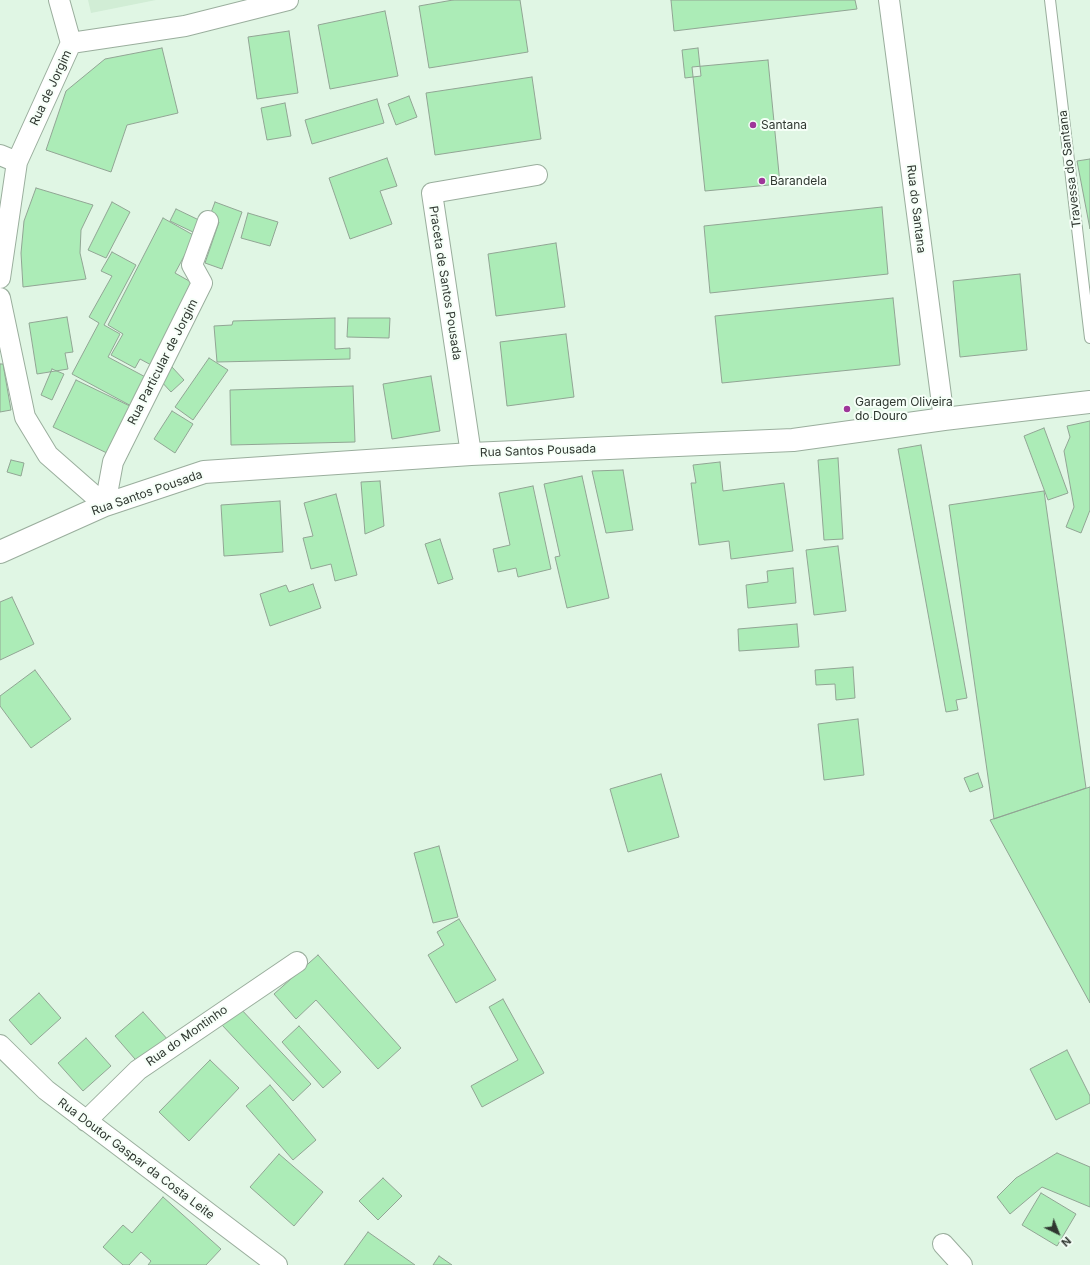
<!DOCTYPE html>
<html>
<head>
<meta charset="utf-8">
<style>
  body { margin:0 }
  #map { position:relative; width:1090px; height:1265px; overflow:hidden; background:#e0f6e4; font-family:Inter,sans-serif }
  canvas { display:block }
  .north { position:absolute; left:1038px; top:1213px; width:40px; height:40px; -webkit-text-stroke:3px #f6fff8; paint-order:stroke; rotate:137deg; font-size:11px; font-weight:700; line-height:16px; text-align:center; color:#2f3730 }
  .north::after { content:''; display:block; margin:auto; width:14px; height:18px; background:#2f3730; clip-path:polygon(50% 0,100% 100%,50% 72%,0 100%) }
</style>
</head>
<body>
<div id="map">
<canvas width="1090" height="1265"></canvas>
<div class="north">N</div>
</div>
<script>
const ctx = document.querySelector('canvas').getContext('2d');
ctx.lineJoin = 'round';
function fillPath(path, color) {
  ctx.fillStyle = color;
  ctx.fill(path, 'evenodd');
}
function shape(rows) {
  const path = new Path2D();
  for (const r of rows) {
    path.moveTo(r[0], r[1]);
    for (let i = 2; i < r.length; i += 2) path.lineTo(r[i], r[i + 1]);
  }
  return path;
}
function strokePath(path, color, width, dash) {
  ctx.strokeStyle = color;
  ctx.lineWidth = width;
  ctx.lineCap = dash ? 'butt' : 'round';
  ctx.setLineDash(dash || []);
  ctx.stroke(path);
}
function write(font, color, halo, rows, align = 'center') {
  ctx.font = font + ' Inter,sans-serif';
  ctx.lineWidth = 4;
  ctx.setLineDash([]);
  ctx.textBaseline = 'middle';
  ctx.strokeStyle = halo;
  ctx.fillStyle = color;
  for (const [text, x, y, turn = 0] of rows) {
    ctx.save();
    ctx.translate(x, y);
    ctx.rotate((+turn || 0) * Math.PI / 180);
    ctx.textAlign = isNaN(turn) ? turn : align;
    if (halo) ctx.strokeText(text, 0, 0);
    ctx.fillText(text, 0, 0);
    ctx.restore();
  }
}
fillPath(shape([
  [88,0,156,0,91,13]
]), '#d1edd5');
const building = shape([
  [453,0,520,0,528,52,429,68,419,6,453,0],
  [671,0,855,0,857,9,674,31,671,0],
  [385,11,398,76,330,89,318,25,385,11],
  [289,31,298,93,257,99,248,37,289,31],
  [162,48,178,113,127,125,111,172,46,150,66,91,105,59,162,48],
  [698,48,701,76,685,78,682,50,698,48],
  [768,60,780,184,705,191,692,67,768,60],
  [532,77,541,139,435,155,426,93,532,77],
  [409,96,417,117,396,125,388,104,409,96],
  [377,99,384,123,312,144,305,120,377,99],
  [285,103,291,136,267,140,261,108,285,103],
  [387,158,397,186,380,191,392,224,350,239,329,178,387,158],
  [1090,159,1090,229,1077,161,1090,159],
  [36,188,93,205,81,230,80,253,86,279,23,287,21,253,24,221,36,188],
  [112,202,130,212,106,258,88,250,112,202],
  [215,202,242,212,222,269,205,263,219,222,209,218,215,202],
  [882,207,888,274,710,293,704,226,882,207],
  [176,209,201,221,195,233,170,221,176,209],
  [248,213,278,222,270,246,241,238,248,213],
  [163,218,195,236,175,273,198,286,153,366,140,359,135,368,111,355,123,334,108,325,163,218],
  [556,243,565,307,496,316,488,254,556,243],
  [112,252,136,265,104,325,120,334,108,357,151,380,135,408,72,374,99,323,89,317,112,276,101,271,112,252],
  [1020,274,1027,350,960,357,953,281,1020,274],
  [893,298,900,365,722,383,715,316,893,298],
  [67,317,73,352,65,353,68,369,37,374,29,323,67,317],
  [335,318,335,349,350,348,350,359,217,362,214,326,232,325,233,321,335,318],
  [348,318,390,318,389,338,347,337,348,318],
  [566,334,574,397,507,406,500,342,566,334],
  [209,358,228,370,193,420,175,407,209,358],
  [0,364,3,364,11,410,0,412,0,364],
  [172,367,184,380,171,392,159,379,172,367],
  [52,369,64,374,52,400,41,395,52,369],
  [431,376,440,431,392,439,383,384,431,376],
  [76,380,134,408,111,455,53,427,76,380],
  [353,386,355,442,231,445,230,390,353,386],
  [172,411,193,424,175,453,154,439,172,411],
  [1090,421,1090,510,1081,533,1066,527,1074,507,1064,451,1070,437,1067,426,1090,421],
  [1044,428,1068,493,1048,500,1024,436,1044,428],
  [921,445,967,698,956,700,958,710,946,712,898,449,921,445],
  [838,458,843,539,824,540,818,460,838,458],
  [11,460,24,463,21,476,7,472,11,460],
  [720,462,723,491,784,483,793,551,731,559,729,541,699,545,691,483,696,483,693,465,720,462],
  [623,470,633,530,606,533,592,471,623,470],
  [582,476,609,598,567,608,555,557,560,556,544,484,582,476],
  [380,481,384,526,365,534,361,482,380,481],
  [533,486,551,569,518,577,516,568,498,572,493,549,510,545,499,493,533,486],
  [1044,491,1086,788,994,819,949,505,1044,491],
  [336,494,357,575,335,581,331,564,311,569,303,538,313,536,304,503,336,494],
  [280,501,283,552,224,556,221,505,280,501],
  [440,539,453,579,438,584,425,544,440,539],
  [838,546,846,611,814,615,806,550,838,546],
  [793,568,796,603,748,608,746,585,768,582,767,571,793,568],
  [313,584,321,608,270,626,260,594,286,585,289,592,313,584],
  [12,597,34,644,0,660,0,602,12,597],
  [797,624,799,647,739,651,738,629,797,624],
  [853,667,855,698,836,700,835,684,816,685,815,670,853,667],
  [35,670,71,719,31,748,0,706,0,696,35,670],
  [858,719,864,775,824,780,818,724,858,719],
  [978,773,983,787,970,792,964,778,978,773],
  [661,774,679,837,628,852,610,789,661,774],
  [1090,787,1090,1003,990,820,1090,787],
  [439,846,458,917,433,923,414,853,439,846],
  [459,919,496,980,456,1003,428,955,444,945,437,932,459,919],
  [318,955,401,1048,378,1069,316,1000,296,1019,274,994,318,955],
  [39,993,61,1018,31,1045,9,1020,39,993],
  [503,999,544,1073,482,1107,471,1086,518,1060,489,1007,503,999],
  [240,1008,311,1084,293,1101,222,1025,240,1008],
  [143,1012,169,1041,141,1066,115,1036,143,1012],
  [299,1026,341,1072,323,1088,282,1042,299,1026],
  [86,1038,111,1066,83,1091,58,1063,86,1038],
  [1067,1050,1090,1096,1090,1103,1056,1120,1030,1069,1067,1050],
  [210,1060,239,1088,189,1141,159,1112,210,1060],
  [270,1085,316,1140,293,1160,246,1106,270,1085],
  [1057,1153,1090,1167,1090,1207,1042,1187,1010,1214,997,1197,1016,1178,1057,1153],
  [279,1154,323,1192,294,1226,250,1187,279,1154],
  [383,1178,402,1196,378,1220,359,1201,383,1178],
  [1041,1193,1076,1214,1057,1246,1022,1225,1041,1193],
  [163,1197,221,1249,206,1265,148,1265,151,1261,141,1252,129,1265,123,1265,103,1247,123,1225,132,1233,163,1197],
  [368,1232,415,1265,344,1265,368,1232],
  [439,1256,452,1265,433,1265,439,1256]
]);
fillPath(building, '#acecb7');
strokePath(building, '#91a594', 1);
const service = shape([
  [1050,0,1090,338]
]);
const minor = shape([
  [59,0,71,43],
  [889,0,944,419],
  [0,155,17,162],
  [0,278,17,162,71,43,185,26,288,0],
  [0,298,25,417,48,455,105,505],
  [471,454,432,193,537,175],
  [105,505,113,462,202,283,192,265,208,221],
  [0,1045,46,1090,277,1265],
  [86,1121,138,1070,297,962],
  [943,1244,962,1265]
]);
const tertiary = shape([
  [0,552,105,505,204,472,471,454,793,440,944,419,1090,402]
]);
strokePath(service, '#9aae9d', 12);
strokePath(minor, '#9aae9d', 22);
strokePath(tertiary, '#9aae9d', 24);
strokePath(service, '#fff', 10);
strokePath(minor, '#fff', 20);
strokePath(tertiary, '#fff', 22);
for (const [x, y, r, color] of [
  [753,125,4,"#9e3699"],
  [762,181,4,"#9e3699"],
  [847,409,4,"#9e3699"]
]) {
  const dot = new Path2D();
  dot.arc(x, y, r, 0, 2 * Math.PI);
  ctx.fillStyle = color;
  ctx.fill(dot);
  strokePath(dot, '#f6fff8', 1.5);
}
write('12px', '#2f3730', '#f6fff8', [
  ["Rua de Jorgim",51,88,-65],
  ["Travessa do Santana",1070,169,-97],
  ["Rua do Santana",916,209,83],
  ["Praceta de Santos Pousada",445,283,81],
  ["Rua Particular de Jorgim",163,362,-63],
  ["Rua Santos Pousada",538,451,-2],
  ["Rua Santos Pousada",147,493,-19],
  ["Rua do Montinho",187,1036,-35],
  ["Rua Doutor Gaspar da Costa Leite",136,1159,37]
]);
write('12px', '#2f3730', '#f6fff8', [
  ["Santana",761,125],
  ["Barandela",770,181],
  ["Garagem Oliveira",855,402],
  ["do Douro",855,416]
], 'left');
</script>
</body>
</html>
